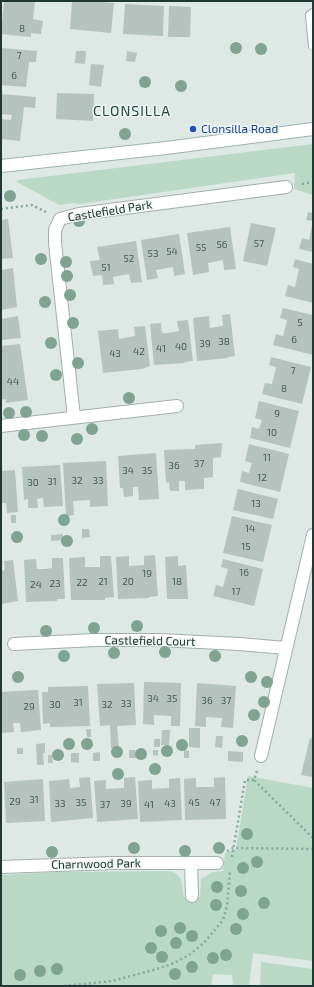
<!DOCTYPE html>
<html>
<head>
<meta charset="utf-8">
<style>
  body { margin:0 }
  #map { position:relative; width:314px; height:987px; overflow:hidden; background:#dee8e5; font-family:"Exo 2",sans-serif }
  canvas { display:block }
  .frame { position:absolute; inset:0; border:2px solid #213733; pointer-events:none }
</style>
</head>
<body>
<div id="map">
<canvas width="314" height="987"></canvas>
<div class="frame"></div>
</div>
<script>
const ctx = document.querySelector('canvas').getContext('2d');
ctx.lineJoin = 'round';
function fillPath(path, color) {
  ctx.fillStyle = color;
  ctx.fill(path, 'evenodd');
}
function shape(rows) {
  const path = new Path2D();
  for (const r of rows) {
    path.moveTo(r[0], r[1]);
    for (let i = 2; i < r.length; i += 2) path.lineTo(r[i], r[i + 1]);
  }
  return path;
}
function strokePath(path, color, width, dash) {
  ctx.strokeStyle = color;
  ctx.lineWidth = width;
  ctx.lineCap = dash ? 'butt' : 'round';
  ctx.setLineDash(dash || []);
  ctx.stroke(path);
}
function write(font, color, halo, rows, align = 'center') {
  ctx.font = font + ' "Exo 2",sans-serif';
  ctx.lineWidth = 3;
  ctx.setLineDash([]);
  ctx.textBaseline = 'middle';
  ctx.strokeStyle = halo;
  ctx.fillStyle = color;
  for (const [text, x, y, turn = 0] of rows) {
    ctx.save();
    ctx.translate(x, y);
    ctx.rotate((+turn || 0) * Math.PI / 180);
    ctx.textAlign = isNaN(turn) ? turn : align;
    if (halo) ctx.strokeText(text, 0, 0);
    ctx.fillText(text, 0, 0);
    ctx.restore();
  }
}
fillPath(shape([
  [313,144,313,195,294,189,295,173,80,204,73,203,59,205,17,182,18,180],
  [248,776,313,788,313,961,253,953,249,986,233,986,232,975,213,974,211,986,1,986,1,875,62,872,168,871,175,873,181,879,184,897,200,897,201,879,213,872,223,871,225,853,236,849],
  [261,962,313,969,313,986,260,986]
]), '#b9d8c5');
fillPath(shape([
  [4,1,35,1,33,19,43,21,41,34,31,33,31,37,1,34],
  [72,1,91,1,114,3,111,33,70,29],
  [125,4,164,6,163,36,123,34],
  [169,6,191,7,190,37,168,37],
  [1,48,37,51,36,62,29,62,26,87,1,85],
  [76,51,86,51,85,64,75,63],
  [127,51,137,53,135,62,126,61],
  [91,64,104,65,101,87,89,85],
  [57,93,94,94,93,121,56,119],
  [1,94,36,97,35,108,24,107,20,141,1,139,1,119,11,120,12,115,1,114],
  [308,212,313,213,313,221,306,220],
  [8,219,13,258,1,259,1,220],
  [251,223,276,228,267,266,243,261],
  [312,225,313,252,299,249,302,238,309,240],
  [230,227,236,269,224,270,223,260,208,263,209,272,193,275,187,233],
  [179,234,185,274,174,276,173,267,156,270,158,278,147,280,141,240],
  [136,241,142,282,131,283,129,274,113,277,114,284,103,285,102,275,93,276,90,261,100,260,97,247],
  [295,259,313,264,313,303,285,296,288,285,295,287,299,269,293,267],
  [13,268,17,307,1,310,1,270],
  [283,308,313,315,313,355,273,345,276,334,283,336,287,320,280,318],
  [230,314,235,356,228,357,228,358,197,361,193,318,209,316,210,328,223,326,222,315],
  [18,316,21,338,1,340,1,319],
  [188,320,193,361,184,362,185,363,154,365,150,324,161,323,162,333,168,333,179,331,177,321],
  [145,326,150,366,142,369,103,373,98,331,118,329,119,339,135,336,134,327],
  [20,344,28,400,6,403,6,399,1,400,1,346],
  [271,357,311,367,302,404,262,394,265,383,272,384,274,376,276,367,269,365],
  [259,401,299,411,290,448,250,438,252,427,259,429,262,420,255,418],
  [222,443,221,457,213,458,213,477,204,478,204,489,185,490,185,481,179,481,179,491,170,491,169,482,166,483,164,450,195,449,195,445],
  [249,444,289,454,280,492,240,482,242,471,249,473,252,463,245,461],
  [156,453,159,499,139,500,138,487,133,487,133,496,124,497,123,488,120,488,118,456],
  [106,461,108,506,90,507,90,500,73,501,74,515,66,516,63,463],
  [60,465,63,506,44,507,43,498,37,499,38,508,28,508,28,499,24,500,22,467],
  [15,470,18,512,7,513,6,503,1,503,1,471],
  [238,489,278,499,273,519,233,510],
  [11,515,16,515,16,523,11,523],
  [232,516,272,525,263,562,223,553],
  [82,529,89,529,90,537,82,538],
  [63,534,63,540,51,541,51,535],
  [155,555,158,596,149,597,149,598,118,599,116,557,129,556,129,566,144,565,144,556],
  [100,556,111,556,114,597,105,598,105,600,71,600,69,558,85,557,85,567,100,567],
  [178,556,178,566,186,565,188,599,167,599,165,557],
  [52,558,63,558,65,599,57,599,57,601,26,602,24,560,36,559,37,569,45,569,52,568],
  [223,559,263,569,254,606,213,596,216,585,223,587,228,569,221,567],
  [13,560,18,601,1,604,1,571,5,570,4,561],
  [144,682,181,683,180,726,171,726,171,716,154,715,154,725,143,724],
  [134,683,136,725,117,726,119,748,111,748,110,725,100,726,97,684],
  [197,683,236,686,233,728,221,727,222,718,206,717,206,727,195,726],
  [88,686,90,726,50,727,50,723,43,724,42,692,48,692,48,687],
  [38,690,41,730,21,732,20,723,13,723,14,732,2,733,1,692],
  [189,728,200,728,200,748,189,747],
  [86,729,91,729,91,737,87,737],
  [162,730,170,730,169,745,161,745],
  [216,736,223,736,222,748,215,747],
  [310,738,313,739,313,777,301,775],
  [154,739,160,739,160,747,154,747],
  [45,743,45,753,43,753,44,765,37,765,36,744],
  [17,748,23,748,23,754,17,754],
  [129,750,135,750,136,758,129,758],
  [153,750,158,750,158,756,153,755],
  [184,750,189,751,189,758,184,758],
  [228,751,243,752,243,762,228,761],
  [100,752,100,761,93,761,93,753],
  [71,753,79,753,79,763,71,762],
  [48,755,52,755,53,763,48,763],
  [90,777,93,818,51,822,49,781,69,779,70,788,80,787,79,778],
  [135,777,138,819,97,822,94,781,106,780,106,789,124,788,124,778],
  [225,777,226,819,185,820,184,779,196,778,196,787,214,787,214,778],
  [180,778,182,820,140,822,138,781,152,780,152,789,169,788,169,779],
  [43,779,45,821,6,823,4,782]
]), '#b4c3be');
const lane = shape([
  [313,13,310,15,313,46]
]);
const street = shape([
  [74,417,55,243,55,230,60,219,79,214,286,187],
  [1,426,177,406],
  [14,644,95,640,160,640,239,644,286,648],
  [261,756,313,535],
  [191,864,192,896],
  [1,867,113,863,217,863]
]);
const secondary = shape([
  [1,166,166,148,313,129]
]);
strokePath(lane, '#a2afac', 10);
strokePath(street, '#a2afac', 14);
strokePath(secondary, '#9fb3ae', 14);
strokePath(shape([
  [302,184,313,182],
  [1,209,32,205,46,212],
  [257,771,254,780,313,838],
  [227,851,233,848,313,849],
  [232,857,245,780,254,780],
  [64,986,112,981,157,969,174,963,189,955,204,943,223,920,227,906,230,872]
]), '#82a9a1', 2.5, [2, 3]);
strokePath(lane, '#fff', 8);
strokePath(street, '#fff', 12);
strokePath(secondary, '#fff', 12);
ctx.fillStyle = '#7ea391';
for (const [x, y] of [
  [236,48],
  [261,49],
  [145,82],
  [181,86],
  [125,134],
  [10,196],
  [79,221],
  [41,259],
  [66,262],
  [67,276],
  [70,295],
  [45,302],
  [73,323],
  [51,343],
  [78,363],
  [56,375],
  [129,398],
  [26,412],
  [9,413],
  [92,429],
  [24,435],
  [42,436],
  [77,439],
  [64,520],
  [17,537],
  [67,541],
  [137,626],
  [94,628],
  [46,631],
  [165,652],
  [114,653],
  [64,656],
  [215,656],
  [18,677],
  [251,677],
  [267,682],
  [264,702],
  [254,715],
  [242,741],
  [69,744],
  [87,744],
  [182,745],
  [167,751],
  [117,752],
  [141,754],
  [58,755],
  [155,769],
  [118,774],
  [247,834],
  [134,848],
  [219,848],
  [185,851],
  [52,852],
  [257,862],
  [243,868],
  [217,887],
  [241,891],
  [264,903],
  [216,905],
  [243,914],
  [180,928],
  [236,929],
  [161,931],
  [192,936],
  [176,943],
  [151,948],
  [226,955],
  [162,957],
  [213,958],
  [192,967],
  [57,969],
  [40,971],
  [175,974],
  [20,975]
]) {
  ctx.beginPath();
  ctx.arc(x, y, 6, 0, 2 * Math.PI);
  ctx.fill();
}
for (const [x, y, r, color] of [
  [193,129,4,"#1a4fb4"]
]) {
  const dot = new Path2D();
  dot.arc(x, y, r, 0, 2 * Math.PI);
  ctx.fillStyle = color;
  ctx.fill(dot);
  strokePath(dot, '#eef6f3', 1.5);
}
write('10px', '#465a56', null, [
  ["8",22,29],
  ["7",19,56],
  ["6",14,76],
  ["57",259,244],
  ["56",222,245],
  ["55",201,248],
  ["54",172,252],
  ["53",153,254],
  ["52",129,259],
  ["51",106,268],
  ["5",300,323],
  ["6",294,340],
  ["38",224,342],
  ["39",205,344],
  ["40",181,347],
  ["41",161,349],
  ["42",139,352],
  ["43",115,354],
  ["7",293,371],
  ["44",13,382],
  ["8",284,389],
  ["9",277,414],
  ["10",272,433],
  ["11",267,458],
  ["37",199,464],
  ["36",174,466],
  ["34",128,471],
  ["35",147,471],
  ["12",262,478],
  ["32",77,481],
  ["33",98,481],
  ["31",52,482],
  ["30",33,483],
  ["13",256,504],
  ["14",250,529],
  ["15",246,547],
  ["16",244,573],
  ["19",147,574],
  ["21",103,582],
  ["20",128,582],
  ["18",177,582],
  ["22",82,583],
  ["23",55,584],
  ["24",36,585],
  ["17",236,592],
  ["34",153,699],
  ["35",172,699],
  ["36",207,701],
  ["37",226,701],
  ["31",78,703],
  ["33",126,704],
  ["30",55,705],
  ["32",107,705],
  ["29",29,707],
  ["31",34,800],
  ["29",15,802],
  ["35",81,803],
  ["45",194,803],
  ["47",215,803],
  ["33",60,804],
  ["39",126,804],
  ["43",170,804],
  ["37",105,805],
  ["41",149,805]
]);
write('12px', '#164399', '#eef6f3', [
  ["Clonsilla Road",201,129]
], 'left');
write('12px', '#213733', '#eef6f3', [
  ["Castlefield Park",110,211,-9],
  ["Castlefield Court",150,641,1],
  ["Charnwood Park",96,864,-1]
]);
ctx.letterSpacing = '1px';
write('14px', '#1f4741', '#eef6f3', [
  ["CLONSILLA",132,111]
]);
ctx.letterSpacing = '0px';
</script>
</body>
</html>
